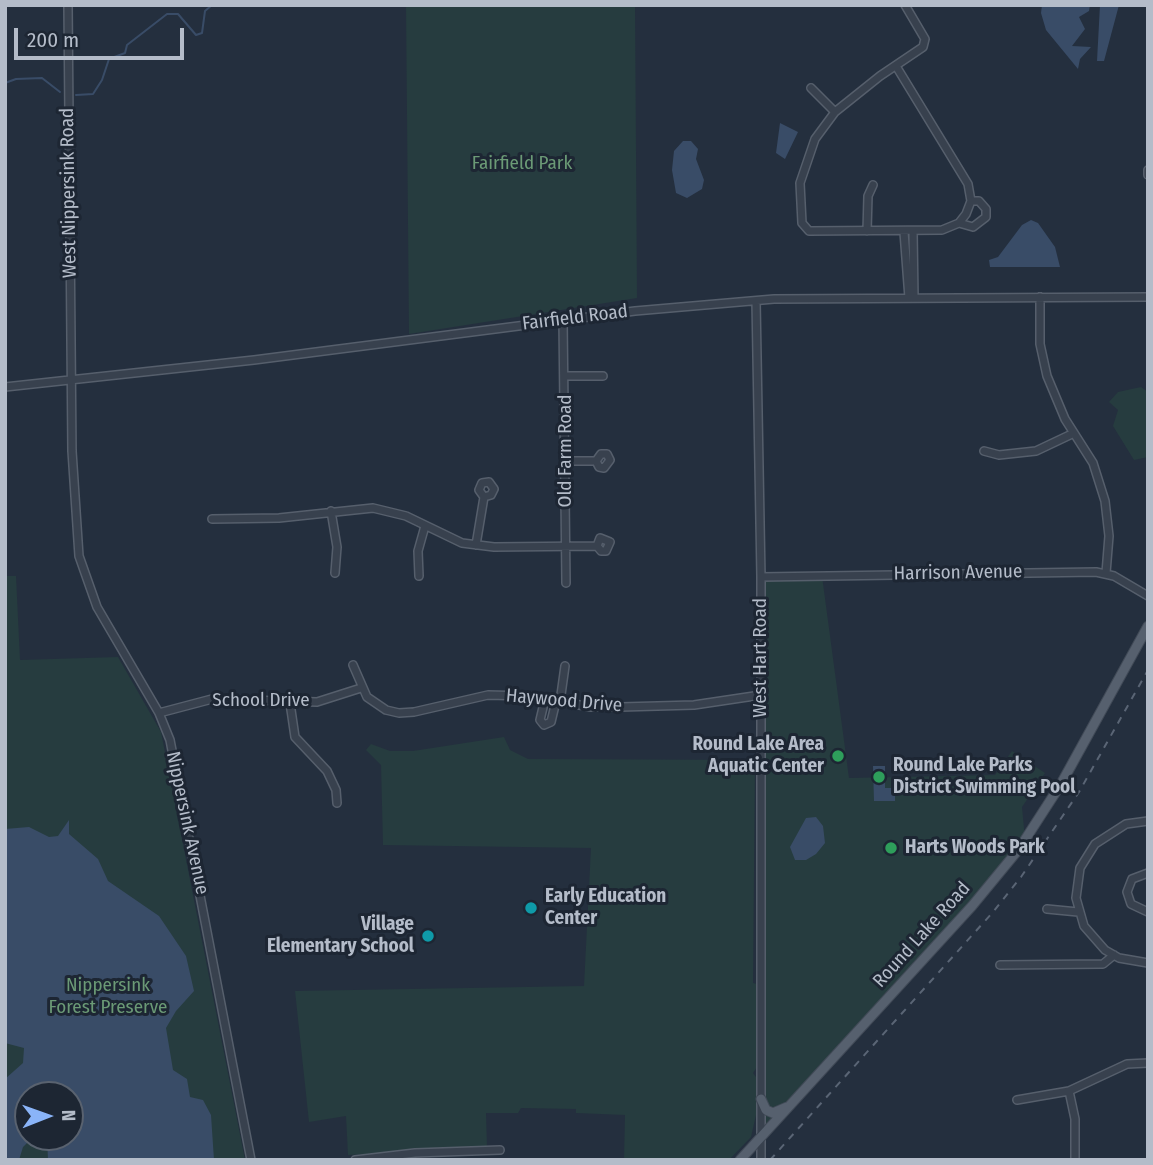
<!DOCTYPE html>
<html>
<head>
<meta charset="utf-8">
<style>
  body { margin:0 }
  #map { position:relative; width:1153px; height:1165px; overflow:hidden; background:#242f3e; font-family:"Fira Sans Condensed",sans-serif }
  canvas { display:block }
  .frame { position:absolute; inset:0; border:7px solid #b4bcc9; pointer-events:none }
  .north { position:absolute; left:14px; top:1081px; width:70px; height:70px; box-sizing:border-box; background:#1d2633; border:2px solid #59626f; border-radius:50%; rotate:89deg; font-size:19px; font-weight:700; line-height:28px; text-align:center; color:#b4bcc9 }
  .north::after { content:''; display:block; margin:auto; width:24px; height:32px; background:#8ab4f8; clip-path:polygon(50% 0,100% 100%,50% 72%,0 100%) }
  .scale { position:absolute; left:14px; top:28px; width:170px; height:32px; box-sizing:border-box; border:4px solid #b4bcc9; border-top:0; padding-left:9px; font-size:21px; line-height:24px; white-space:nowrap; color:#b4bcc9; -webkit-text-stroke:5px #1d2633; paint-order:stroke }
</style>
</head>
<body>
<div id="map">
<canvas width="1153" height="1165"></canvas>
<div class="frame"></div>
<div class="north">N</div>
<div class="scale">200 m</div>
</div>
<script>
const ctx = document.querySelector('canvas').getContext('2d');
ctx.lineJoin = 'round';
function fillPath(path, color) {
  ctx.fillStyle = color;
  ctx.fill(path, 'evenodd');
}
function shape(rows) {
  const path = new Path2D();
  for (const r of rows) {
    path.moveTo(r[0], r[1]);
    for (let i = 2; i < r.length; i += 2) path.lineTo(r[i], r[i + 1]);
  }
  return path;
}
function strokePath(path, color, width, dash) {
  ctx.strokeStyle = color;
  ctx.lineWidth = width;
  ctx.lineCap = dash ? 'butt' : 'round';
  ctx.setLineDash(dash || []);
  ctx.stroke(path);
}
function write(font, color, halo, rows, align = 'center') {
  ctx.font = font + ' "Fira Sans Condensed",sans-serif';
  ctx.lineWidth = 6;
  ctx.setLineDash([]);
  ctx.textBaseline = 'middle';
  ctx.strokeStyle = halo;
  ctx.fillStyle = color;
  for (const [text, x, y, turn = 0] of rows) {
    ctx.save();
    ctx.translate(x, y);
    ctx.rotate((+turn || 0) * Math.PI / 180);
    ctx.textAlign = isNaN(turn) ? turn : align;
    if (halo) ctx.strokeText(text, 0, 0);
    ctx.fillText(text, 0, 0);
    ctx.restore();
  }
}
fillPath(shape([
  [406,5,635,5,637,298,409,334],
  [1141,387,1148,392,1148,457,1134,460,1113,426,1118,410,1109,402,1118,392],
  [5,576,16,576,20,660,118,657,161,732,245,1160,5,1160],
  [28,1095,70,1095,70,1137,28,1137],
  [822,576,849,778,995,775,1012,751,1045,773,1022,807,1025,839,761,1140,761,577],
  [504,737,510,750,528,759,755,760,753,983,757,984,757,1067,753,1073,756,1077,756,1115,751,1137,729,1160,624,1160,625,1115,576,1113,576,1109,521,1108,518,1113,486,1113,487,1147,348,1155,346,1116,309,1122,295,991,584,986,591,848,383,845,381,765,366,750,371,744,390,751,413,751]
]), '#263c3f');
fillPath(shape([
  [1042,5,1090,5,1089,11,1079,17,1085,29,1072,46,1091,47,1080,59,1078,69,1046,30,1041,13],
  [1100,5,1119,5,1104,61,1097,61],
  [780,123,798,132,785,159,776,153],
  [683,141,691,141,698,149,696,159,704,180,702,189,687,198,676,193,672,170,674,151],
  [1031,220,1038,223,1055,247,1060,267,990,267,989,260,998,257,1022,225],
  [873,766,885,766,885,788,895,788,895,801,874,801],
  [816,817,823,826,825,843,816,854,806,860,795,860,790,847,806,818],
  [69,820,69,834,98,859,108,881,159,916,186,956,194,991,176,1011,166,1028,173,1070,187,1079,190,1097,203,1100,211,1115,214,1160,48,1160,47,1137,70,1137,70,1095,28,1095,28,1137,33,1137,23,1147,19,1160,5,1160,5,1079,23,1063,24,1048,5,1043,5,829,29,827,49,837,58,836]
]), '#394c67');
strokePath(shape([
  [5,83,16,79,42,78,60,92],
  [76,95,93,94,102,80,109,59,125,53,127,45,167,14,178,14,196,35,202,33,205,11,212,5]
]), '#394c67', 2);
const minor = shape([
  [68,5,72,451,79,556,97,607,159,713,170,740,251,1160],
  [896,66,968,184,971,201,966,214,959,223,942,230,809,231,802,223,800,183,815,139,835,112,880,76,923,47,925,39,905,5],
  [811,88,835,112],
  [1148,170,1148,175],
  [959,223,973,227,986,217,986,209,979,201,971,201],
  [867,231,868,196,873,185],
  [913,231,914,298],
  [904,232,909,298],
  [1040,297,1040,344,1047,376,1065,419,1093,463,1105,501,1109,536,1106,573],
  [756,301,761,577,761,1160],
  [563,320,566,583],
  [566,376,603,376],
  [5,387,254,360,635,311,774,299,1148,297],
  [984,451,999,455,1036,451,1074,433],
  [566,461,596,461,599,467,604,468,610,460,607,454,601,454,596,461],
  [331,511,337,547,335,573],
  [212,519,279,518,373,508,406,516,462,543,494,547,597,546,601,551,606,551,610,542,600,538,597,546],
  [476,545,484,497,491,495,494,489,489,482,482,483,479,490,484,497],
  [419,576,418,551,425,526],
  [761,577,1096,572,1114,576,1148,596],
  [353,665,367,697,386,710,399,713,414,712,488,695,528,696,591,707,621,707,694,705,761,695],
  [545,699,540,720,544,725,551,722,556,701],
  [560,702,565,666],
  [290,703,295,737,327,771,336,790,337,803],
  [159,713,212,699,317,702,361,688],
  [1148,821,1126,824,1095,844,1080,868,1076,898,1084,926,1105,950,1119,958,1148,963],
  [1148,873,1132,879,1127,892,1131,904,1148,912],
  [1047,909,1078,912],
  [1000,965,1103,964,1114,955],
  [1069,1091,1075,1119,1075,1160],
  [1017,1100,1069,1091,1127,1064,1148,1063],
  [355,1160,415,1153,500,1150]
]);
const major = shape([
  [761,1099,766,1110,773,1113,787,1107],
  [740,1160,972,906,1019,849,1061,784,1148,626]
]);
strokePath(minor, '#565f6c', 10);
strokePath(major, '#414a57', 11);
strokePath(minor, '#38414e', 7);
strokePath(major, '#56606e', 9);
strokePath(shape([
  [770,1160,993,912,1021,877,1079,792,1148,670]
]), '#5a6575', 2, [7, 7]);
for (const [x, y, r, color] of [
  [838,756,7,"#2e9e5b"],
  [879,777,7,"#2e9e5b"],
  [891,848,7,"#2e9e5b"],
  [531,908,7,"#0f9aa8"],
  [428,936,7,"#0f9aa8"]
]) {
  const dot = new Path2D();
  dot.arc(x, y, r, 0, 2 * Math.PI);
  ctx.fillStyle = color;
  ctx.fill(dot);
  strokePath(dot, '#1d2633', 2.5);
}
write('19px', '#6b9a76', '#1d2633', [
  ["Fairfield Park",522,164],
  ["Nippersink",108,986],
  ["Forest Preserve",108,1008]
]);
write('19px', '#b4bcc9', '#1d2633', [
  ["West Nippersink Road",69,193,-91],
  ["Fairfield Road",575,318,-7],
  ["Old Farm Road",566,451,-90],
  ["Harrison Avenue",958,573,-1],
  ["West Hart Road",761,658,-90],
  ["School Drive",261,701],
  ["Haywood Drive",564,701,5],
  ["Nippersink Avenue",187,823,78],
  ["Round Lake Road",922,935,-48]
]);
write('bold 19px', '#b4bcc9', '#1d2633', [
  ["Round Lake Area",824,745,"right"],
  ["Aquatic Center",824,767,"right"],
  ["Round Lake Parks",893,766],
  ["District Swimming Pool",893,788],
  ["Harts Woods Park",905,848],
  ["Early Education",545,897],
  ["Center",545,919],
  ["Village",414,925,"right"],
  ["Elementary School",414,947,"right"]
], 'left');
</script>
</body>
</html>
